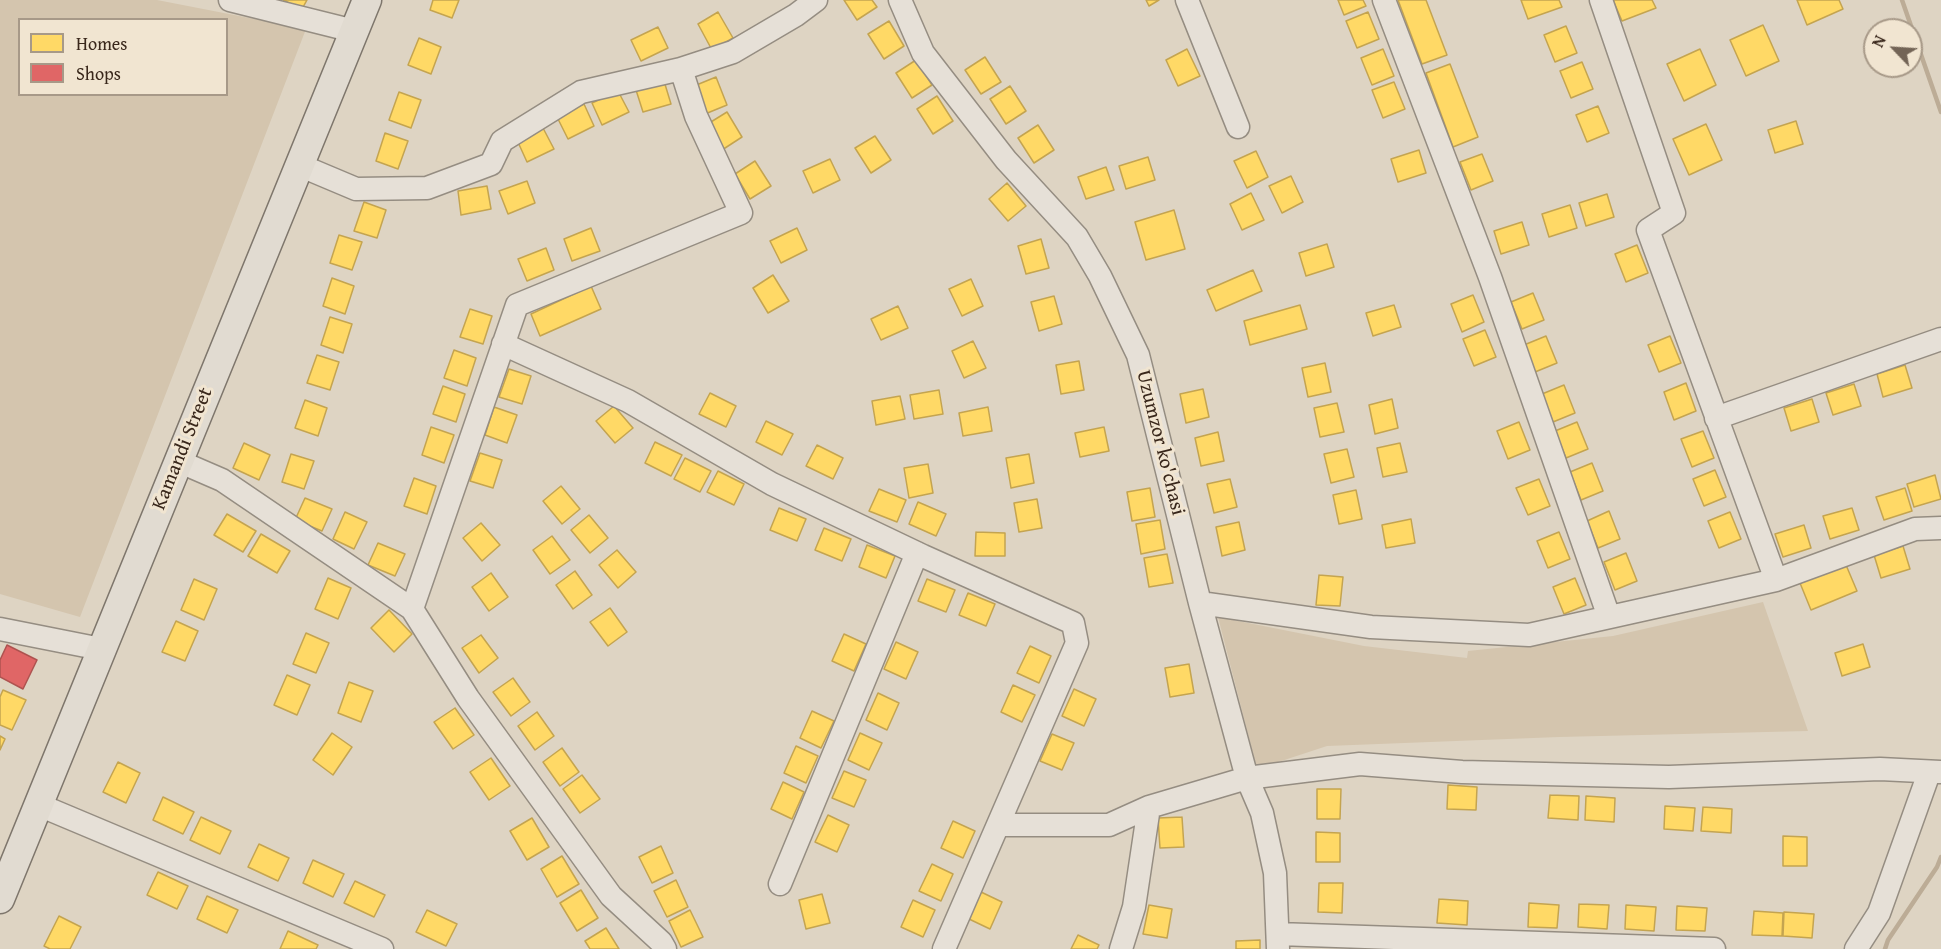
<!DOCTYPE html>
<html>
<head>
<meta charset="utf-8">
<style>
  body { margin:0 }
  #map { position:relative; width:1941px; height:949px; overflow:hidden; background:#ded4c3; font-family:"Gentium Book Plus",serif }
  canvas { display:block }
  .legend { position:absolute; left:18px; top:18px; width:210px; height:78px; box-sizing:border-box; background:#f1e5d1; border:2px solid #a79988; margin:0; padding:8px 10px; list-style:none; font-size:18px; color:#39271b }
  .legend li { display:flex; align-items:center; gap:12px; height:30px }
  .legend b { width:30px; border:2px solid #a79988 }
  .north { position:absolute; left:1863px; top:18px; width:60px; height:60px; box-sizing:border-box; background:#f1e5d1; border:2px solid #a79988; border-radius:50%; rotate:295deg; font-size:16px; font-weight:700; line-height:24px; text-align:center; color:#39271b }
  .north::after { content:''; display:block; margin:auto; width:21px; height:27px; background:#736456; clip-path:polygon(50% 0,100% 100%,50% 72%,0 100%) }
</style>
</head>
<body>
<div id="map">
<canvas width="1941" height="949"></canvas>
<ul class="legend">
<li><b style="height:16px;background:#ffd966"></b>Homes</li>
<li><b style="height:16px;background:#e06666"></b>Shops</li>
</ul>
<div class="north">N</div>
</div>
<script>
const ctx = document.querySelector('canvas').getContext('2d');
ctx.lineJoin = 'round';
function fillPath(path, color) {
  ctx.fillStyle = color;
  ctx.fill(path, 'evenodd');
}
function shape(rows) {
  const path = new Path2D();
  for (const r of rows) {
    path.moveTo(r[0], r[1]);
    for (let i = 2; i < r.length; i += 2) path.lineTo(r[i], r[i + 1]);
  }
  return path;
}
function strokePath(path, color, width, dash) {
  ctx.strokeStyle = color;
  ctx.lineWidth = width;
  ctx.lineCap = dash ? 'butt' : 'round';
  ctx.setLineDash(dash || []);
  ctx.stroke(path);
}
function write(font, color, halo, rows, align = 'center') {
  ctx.font = font + ' "Gentium Book Plus",serif';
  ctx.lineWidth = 6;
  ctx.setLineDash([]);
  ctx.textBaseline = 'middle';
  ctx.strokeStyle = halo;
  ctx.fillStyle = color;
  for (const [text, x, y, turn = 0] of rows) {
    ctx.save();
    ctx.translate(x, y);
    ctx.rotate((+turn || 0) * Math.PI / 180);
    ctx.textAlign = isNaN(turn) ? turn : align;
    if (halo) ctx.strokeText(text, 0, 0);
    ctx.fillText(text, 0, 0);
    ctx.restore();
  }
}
fillPath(shape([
  [0,0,157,0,306,29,80,617,0,594],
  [20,20,226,20,226,94,20,94],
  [1763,602,1808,731,1559,737,1327,746,1257,769,1218,617,1364,646,1467,658,1468,651,1613,636]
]), '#d4c5ae');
const homes = shape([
  [283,0,307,0,302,9,283,0],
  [433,0,459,0,452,18,430,10,433,0],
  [844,0,872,0,877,7,857,20,844,0],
  [1146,0,1159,0,1149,6,1146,0],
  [1338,0,1363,0,1366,6,1344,15,1338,0],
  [1398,0,1426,0,1447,55,1422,64,1398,0],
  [1521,0,1559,0,1562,7,1528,19,1521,0],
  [1613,0,1652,0,1656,8,1622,21,1613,0],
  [1797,0,1839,0,1843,9,1807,25,1797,0],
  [718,12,733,38,712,50,698,24,718,12],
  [1368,12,1379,39,1357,48,1346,21,1368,12],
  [889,21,904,46,884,59,868,34,889,21],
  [1763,25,1779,61,1746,76,1730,40,1763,25],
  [1566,26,1577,53,1555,62,1544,35,1566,26],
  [658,27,668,48,641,61,631,40,658,27],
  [419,38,441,47,431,74,408,65,419,38],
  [1187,49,1200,76,1178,86,1166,60,1187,49],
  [1383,49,1394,76,1372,85,1361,58,1383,49],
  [1700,49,1716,85,1684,101,1667,64,1700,49],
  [985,57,1001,82,981,94,965,70,985,57],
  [916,60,932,85,912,98,896,73,916,60],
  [1582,62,1593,89,1571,98,1560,71,1582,62],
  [1450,64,1478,137,1453,147,1426,73,1450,64],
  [716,77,727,105,705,114,694,86,716,77],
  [664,81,671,104,643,112,636,90,664,81],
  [1394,82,1405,109,1383,118,1372,90,1394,82],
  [1010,86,1026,111,1006,124,990,99,1010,86],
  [618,91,629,112,602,125,592,103,618,91],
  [399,92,421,100,411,128,389,120,399,92],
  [937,96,953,121,933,134,917,109,937,96],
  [584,104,594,126,568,139,557,117,584,104],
  [1598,106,1609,133,1587,142,1576,115,1598,106],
  [727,112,742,137,722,150,706,125,727,112],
  [1796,121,1803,144,1775,153,1768,130,1796,121],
  [1706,124,1722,160,1689,175,1673,139,1706,124],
  [1038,125,1054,150,1034,163,1018,138,1038,125],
  [543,128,554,149,527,162,517,140,543,128],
  [385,133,408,141,398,169,376,161,385,133],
  [875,136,891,160,871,173,855,148,875,136],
  [1419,150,1426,173,1398,182,1391,159,1419,150],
  [1256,151,1268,177,1247,188,1234,161,1256,151],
  [1482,154,1493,181,1471,190,1460,162,1482,154],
  [1148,157,1155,180,1126,189,1119,166,1148,157],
  [830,159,840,180,813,193,803,171,830,159],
  [755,161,771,186,750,199,735,174,755,161],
  [1106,167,1114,190,1086,199,1078,177,1106,167],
  [1291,176,1303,202,1282,213,1269,186,1291,176],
  [527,181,535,203,508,214,499,191,527,181],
  [1007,183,1026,206,1008,221,989,199,1007,183],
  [487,186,491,209,461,215,458,191,487,186],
  [1251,193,1264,220,1242,230,1230,204,1251,193],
  [1607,194,1614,217,1586,226,1579,203,1607,194],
  [364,202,386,210,377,238,354,231,364,202],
  [1570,205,1577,228,1549,237,1542,214,1570,205],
  [1174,210,1185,249,1146,260,1135,222,1174,210],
  [1522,222,1529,245,1501,254,1494,231,1522,222],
  [591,228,600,251,572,261,564,239,591,228],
  [797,228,807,250,781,263,770,241,797,228],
  [339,235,362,242,352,270,330,263,339,235],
  [1041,239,1049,268,1026,274,1018,246,1041,239],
  [1327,244,1334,267,1306,276,1299,253,1327,244],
  [1637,245,1648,273,1626,282,1615,254,1637,245],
  [546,248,554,270,527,281,518,259,546,248],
  [1253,270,1262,291,1216,311,1207,290,1253,270],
  [773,275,789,301,768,313,753,288,773,275],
  [332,278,354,286,345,314,323,306,332,278],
  [971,279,983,306,962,316,949,289,971,279],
  [591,286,601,309,540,336,531,314,591,286],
  [1533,293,1544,320,1522,329,1511,302,1533,293],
  [1473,295,1484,322,1462,332,1451,304,1473,295],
  [1054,296,1062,324,1039,331,1031,302,1054,296],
  [1300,305,1307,329,1250,345,1244,321,1300,305],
  [1394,305,1401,327,1373,336,1366,313,1394,305],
  [898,306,908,328,881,340,871,319,898,306],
  [470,309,492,316,483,344,460,337,470,309],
  [330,317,352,324,343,353,321,345,330,317],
  [1485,330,1496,357,1474,366,1463,339,1485,330],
  [1546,336,1557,363,1535,372,1524,345,1546,336],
  [1670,336,1681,363,1659,372,1648,345,1670,336],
  [973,341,986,368,964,378,952,351,973,341],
  [454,350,476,358,467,386,444,378,454,350],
  [317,355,339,362,330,390,307,383,317,355],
  [1079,361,1084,390,1061,394,1056,365,1079,361],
  [1325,363,1331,392,1308,397,1302,368,1325,363],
  [1905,365,1912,388,1883,397,1877,374,1905,365],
  [509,369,531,376,522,404,499,397,509,369],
  [1686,383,1696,411,1674,420,1664,392,1686,383],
  [1854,384,1861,406,1833,415,1826,393,1854,384],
  [1564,385,1575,413,1553,422,1542,394,1564,385],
  [443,386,465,394,456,422,433,414,443,386],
  [1203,389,1209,417,1186,423,1180,394,1203,389],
  [939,390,943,414,914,419,910,395,939,390],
  [710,393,736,406,726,427,699,414,710,393],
  [900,396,905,419,876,425,872,401,900,396],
  [1392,399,1398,428,1375,434,1369,405,1392,399],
  [1812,399,1819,422,1791,431,1784,408,1812,399],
  [305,400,327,408,318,436,295,428,305,400],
  [1337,403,1344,432,1320,437,1314,408,1337,403],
  [614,406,633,428,615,443,596,421,614,406],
  [494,407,517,415,507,443,485,435,494,407],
  [988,407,992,431,963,436,959,413,988,407],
  [766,421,793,434,782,455,756,442,766,421],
  [1519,422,1530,450,1508,459,1497,431,1519,422],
  [1577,422,1588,449,1566,458,1555,431,1577,422],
  [431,427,454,435,444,463,422,455,431,427],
  [1104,427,1109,451,1080,457,1075,433,1104,427],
  [1703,431,1714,458,1692,467,1681,439,1703,431],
  [1218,432,1224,461,1201,466,1195,438,1218,432],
  [655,442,682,455,671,476,645,463,655,442],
  [244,443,270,455,259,480,233,468,244,443],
  [1400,443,1407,472,1383,477,1377,448,1400,443],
  [817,445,843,458,833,479,806,466,817,445],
  [1347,449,1354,477,1331,483,1324,454,1347,449],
  [480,453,502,460,493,488,470,481,480,453],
  [291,454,314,461,304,489,282,482,291,454],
  [1029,454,1034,483,1011,488,1006,458,1029,454],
  [685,458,711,471,700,492,674,479,685,458],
  [1592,463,1603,491,1581,500,1570,472,1592,463],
  [928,464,933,493,909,498,904,468,928,464],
  [1715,470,1726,497,1704,506,1693,479,1715,470],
  [718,471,744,484,734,505,707,492,718,471],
  [1935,475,1941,499,1914,507,1907,484,1935,475],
  [414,478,436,486,427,514,404,506,414,478],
  [1230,479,1237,507,1214,513,1207,484,1230,479],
  [1539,479,1550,506,1528,515,1516,488,1539,479],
  [561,486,580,509,562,524,543,501,561,486],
  [1150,488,1155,517,1132,521,1127,492,1150,488],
  [1905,488,1912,511,1884,520,1876,497,1905,488],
  [879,489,906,500,897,522,869,511,879,489],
  [1356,490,1362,519,1339,524,1333,495,1356,490],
  [305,498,332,509,322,531,295,520,305,498],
  [1037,499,1042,528,1019,532,1014,503,1037,499],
  [918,502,946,514,936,536,909,524,918,502],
  [779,508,806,519,797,541,770,530,779,508],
  [1852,508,1859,530,1830,539,1823,516,1852,508],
  [1609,511,1620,539,1598,548,1587,521,1609,511],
  [345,512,367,522,354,549,333,539,345,512],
  [1730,512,1741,539,1719,548,1708,521,1730,512],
  [227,514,256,531,243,552,214,535,227,514],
  [589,515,608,538,590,553,571,530,589,515],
  [1411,519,1415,543,1386,548,1382,525,1411,519],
  [1160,520,1165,549,1141,554,1136,524,1160,520],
  [1239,522,1245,550,1222,556,1216,527,1239,522],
  [481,523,500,545,482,561,463,538,481,523],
  [1804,525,1811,548,1783,557,1775,534,1804,525],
  [824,528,851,539,842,561,815,550,824,528],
  [976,532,1005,533,1005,556,975,556,976,532],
  [1559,532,1570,559,1548,568,1537,541,1559,532],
  [261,534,290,551,277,573,248,556,261,534],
  [552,536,570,560,550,574,533,550,552,536],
  [378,543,405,554,395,576,368,565,378,543],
  [867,545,895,556,886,578,859,567,867,545],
  [1903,546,1910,569,1881,578,1874,555,1903,546],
  [617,550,636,572,618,588,599,565,617,550],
  [1626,553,1637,581,1615,590,1604,562,1626,553],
  [1167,554,1173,583,1149,587,1144,558,1167,554],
  [1846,565,1857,591,1811,610,1800,583,1846,565],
  [575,571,592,595,573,609,556,585,575,571],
  [491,573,508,597,489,611,472,587,491,573],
  [1319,575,1343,577,1340,606,1316,605,1319,575],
  [328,578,351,588,338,619,315,609,328,578],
  [1575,578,1586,605,1564,614,1553,587,1575,578],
  [194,579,217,589,204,620,181,610,194,579],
  [927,579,955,590,946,612,918,601,927,579],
  [968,593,995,604,986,626,959,615,968,593],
  [610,608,627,632,608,646,590,622,610,608],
  [389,610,412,634,394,652,371,628,389,610],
  [176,621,198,631,185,661,162,652,176,621],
  [306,633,329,643,316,673,293,664,306,633],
  [844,634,866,644,854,671,832,661,844,634],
  [481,635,498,658,479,673,462,648,481,635],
  [896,642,918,652,906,679,884,669,896,642],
  [1863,644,1870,667,1842,676,1835,653,1863,644],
  [1030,646,1051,656,1039,683,1017,673,1030,646],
  [1189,664,1194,693,1170,697,1165,668,1189,664],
  [287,675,310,685,297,715,274,705,287,675],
  [513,678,530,702,511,716,493,692,513,678],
  [349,682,373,691,361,722,338,713,349,682],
  [1013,685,1035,695,1022,722,1001,712,1013,685],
  [1074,689,1096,699,1084,726,1062,716,1074,689],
  [3,690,26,700,12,730,0,725,0,697,3,690],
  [878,693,899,703,887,730,866,720,878,693],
  [455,708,474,735,453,749,434,722,455,708],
  [812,711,834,721,821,748,800,738,812,711],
  [537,712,554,736,535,750,518,726,537,712],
  [332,733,352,747,333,775,313,760,332,733],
  [860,733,882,743,869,770,848,760,860,733],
  [1052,734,1074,743,1062,770,1040,761,1052,734],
  [0,736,5,739,0,750,0,736],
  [796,746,818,756,806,783,784,773,796,746],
  [562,748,579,772,560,786,543,762,562,748],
  [491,758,510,786,489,800,470,772,491,758],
  [118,762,140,773,126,803,103,792,118,762],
  [844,771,866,780,854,807,832,798,844,771],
  [582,775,600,799,580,813,563,789,582,775],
  [783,782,804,792,792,819,771,809,783,782],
  [1448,785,1477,787,1476,810,1447,809,1448,785],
  [1317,789,1341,789,1340,819,1317,819,1317,789],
  [1550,795,1579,796,1578,820,1548,818,1550,795],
  [1586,796,1615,798,1614,822,1585,820,1586,796],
  [163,797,194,812,183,834,153,820,163,797],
  [1665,806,1695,808,1693,831,1664,829,1665,806],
  [1703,807,1732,809,1731,833,1701,831,1703,807],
  [828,815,849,825,837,852,815,842,828,815],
  [201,817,231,831,220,854,190,840,201,817],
  [1182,817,1184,847,1160,848,1158,818,1182,817],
  [532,818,549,847,527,860,510,831,532,818],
  [953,821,975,831,963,858,941,848,953,821],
  [1316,832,1340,833,1340,862,1316,862,1316,832],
  [1783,836,1807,837,1807,866,1783,866,1783,836],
  [259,844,289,858,278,881,248,867,259,844],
  [661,846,673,873,652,883,639,857,661,846],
  [562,856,579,884,557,897,541,869,562,856],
  [313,860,344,874,333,897,303,883,313,860],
  [932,864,953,874,941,901,919,891,932,864],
  [158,872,188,886,177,909,147,895,158,872],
  [676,880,688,907,667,917,654,891,676,880],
  [355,881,385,895,374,917,344,903,355,881],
  [1319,883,1343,883,1342,913,1318,912,1319,883],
  [581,890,598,918,577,931,560,903,581,890],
  [981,892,1002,902,990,929,969,919,981,892],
  [822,894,830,923,806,929,799,900,822,894],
  [207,896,238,910,227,933,197,919,207,896],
  [1439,899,1468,901,1467,925,1437,923,1439,899],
  [913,900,935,910,923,937,901,927,913,900],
  [1529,903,1559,905,1557,928,1528,927,1529,903],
  [1579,904,1609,905,1607,929,1578,927,1579,904],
  [1149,905,1172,909,1167,938,1143,934,1149,905],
  [1626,905,1656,907,1654,931,1625,929,1626,905],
  [1677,906,1707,908,1705,931,1676,930,1677,906],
  [427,910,457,924,446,946,416,932,427,910],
  [690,910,703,937,681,947,669,921,690,910],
  [1754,911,1783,913,1782,936,1752,935,1754,911],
  [1784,912,1814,914,1812,938,1783,936,1784,912],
  [59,916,81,927,70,949,50,949,44,946,59,916],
  [606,928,619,949,590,949,585,941,606,928],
  [288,931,318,945,316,949,280,949,288,931],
  [1078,935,1099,945,1097,949,1071,949,1078,935],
  [1260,940,1260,949,1236,949,1236,941,1260,940]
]);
fillPath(homes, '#ffd966');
strokePath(homes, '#c4a450', 1.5);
const shops = shape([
  [7,645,37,660,23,689,0,677,0,660,7,645]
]);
fillPath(shops, '#e06666');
strokePath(shops, '#ae5350', 1.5);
strokePath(shape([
  [1902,0,1941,112],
  [1885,949,1888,940,1937,867,1941,857]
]), '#bcac96', 4.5);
const minor = shape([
  [230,0,354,31],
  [900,0,923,53,1006,160,1077,237,1100,276,1138,355,1200,603,1247,778,1262,813,1275,873,1278,949],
  [1187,0,1238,127],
  [1384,0,1490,277,1609,617],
  [1601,0,1674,213,1648,230,1776,580],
  [299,165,356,189,427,188,491,164,502,141,581,92,681,69,733,52,796,15,816,0],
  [503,344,628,401,772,484,923,556,1073,623,1077,643,944,949],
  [1716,418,1941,339],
  [178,461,222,480,412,609,468,698,611,896,661,942,665,949],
  [1200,603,1371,627,1529,635,1776,580,1915,529,1941,528],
  [412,609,517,305,741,213,696,116,681,69],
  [0,629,101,649],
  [39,805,382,949],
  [999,825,1109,825,1149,807,1247,778,1360,764,1462,772,1669,777,1880,769,1941,772],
  [780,884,917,553],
  [1278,934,1714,949],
  [1121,949,1134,907,1149,807],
  [1856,949,1879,913,1929,773]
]);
const major = shape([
  [0,899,367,0]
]);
strokePath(minor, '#958d82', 25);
strokePath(major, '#7e766c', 31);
strokePath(minor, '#e6e0d7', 22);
strokePath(major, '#e1dbd1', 28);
write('20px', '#39271b', '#f1e5d1', [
  ["Uzumzor ko'chasi",1160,443,76],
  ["Kamandi Street",183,449,-68]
]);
</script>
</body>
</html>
